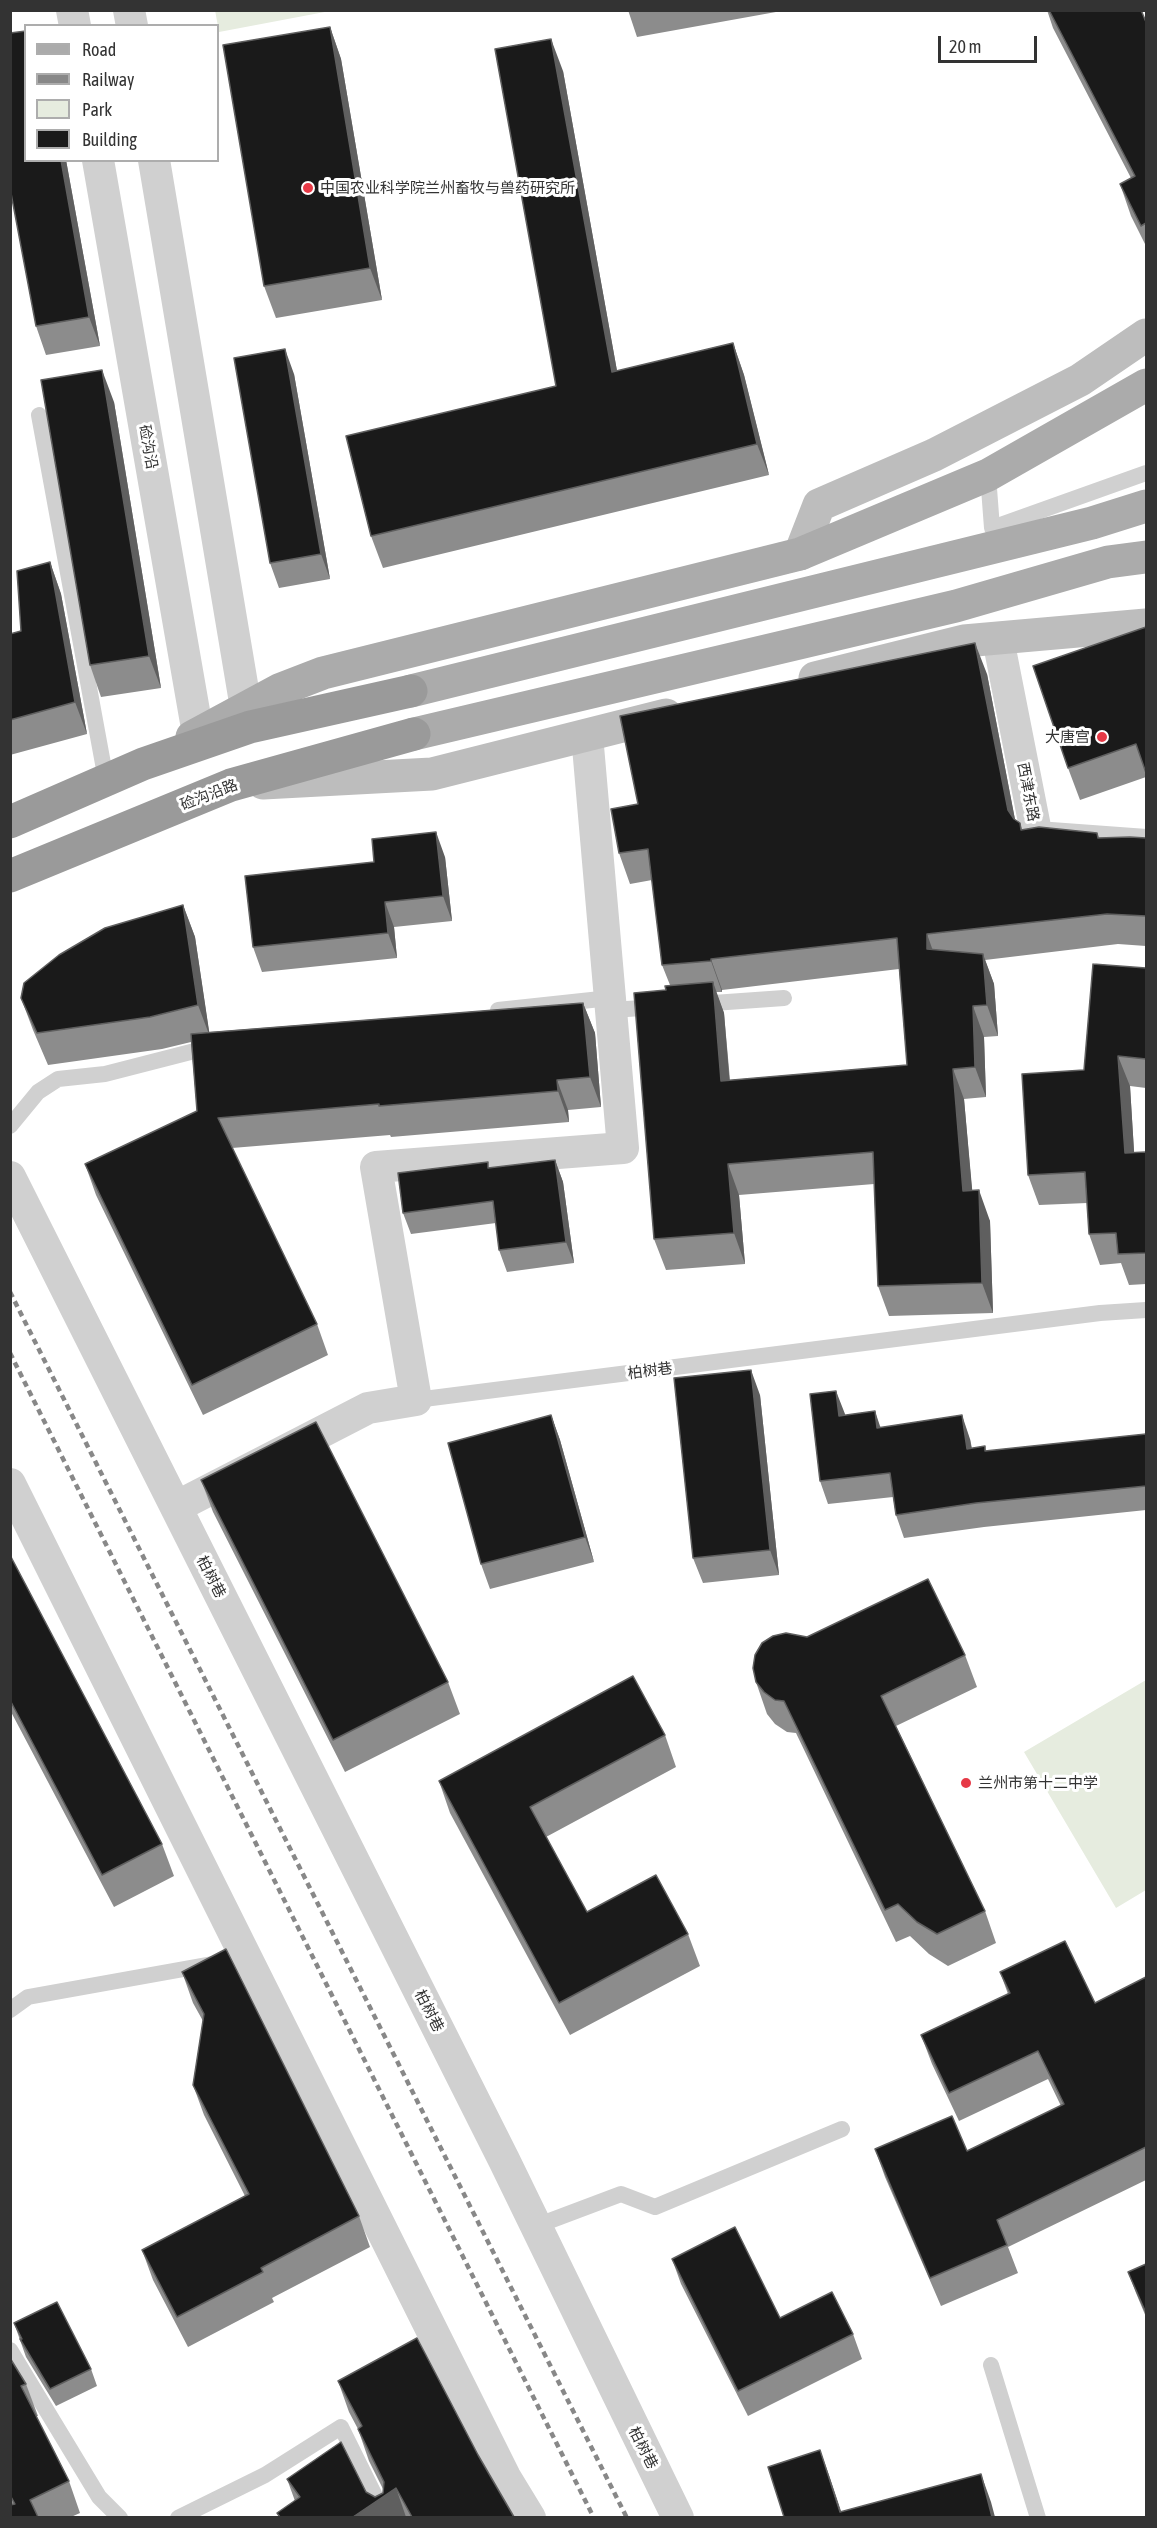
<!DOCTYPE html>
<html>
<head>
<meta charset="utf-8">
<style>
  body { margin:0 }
  #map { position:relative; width:1157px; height:2528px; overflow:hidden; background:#fff; font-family:"Asap Condensed",sans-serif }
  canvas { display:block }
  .frame { position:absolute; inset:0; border:12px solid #333; pointer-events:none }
  .legend { position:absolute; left:24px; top:24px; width:195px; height:138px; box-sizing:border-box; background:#fff; border:2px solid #adadad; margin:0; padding:8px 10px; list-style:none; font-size:18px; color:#333 }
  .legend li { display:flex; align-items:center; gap:12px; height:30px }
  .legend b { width:30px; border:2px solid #adadad }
  .scale { position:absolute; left:938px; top:36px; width:99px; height:27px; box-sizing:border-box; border:3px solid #333; border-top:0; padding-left:8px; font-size:18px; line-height:21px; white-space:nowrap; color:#333; -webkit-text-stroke:4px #fff; paint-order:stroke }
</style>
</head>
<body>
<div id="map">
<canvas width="1157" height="2528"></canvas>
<div class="frame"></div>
<ul class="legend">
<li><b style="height:8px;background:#ababab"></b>Road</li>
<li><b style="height:8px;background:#888"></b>Railway</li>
<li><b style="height:16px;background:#e6ecdf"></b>Park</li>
<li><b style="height:16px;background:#1a1a1a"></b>Building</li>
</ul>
<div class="scale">20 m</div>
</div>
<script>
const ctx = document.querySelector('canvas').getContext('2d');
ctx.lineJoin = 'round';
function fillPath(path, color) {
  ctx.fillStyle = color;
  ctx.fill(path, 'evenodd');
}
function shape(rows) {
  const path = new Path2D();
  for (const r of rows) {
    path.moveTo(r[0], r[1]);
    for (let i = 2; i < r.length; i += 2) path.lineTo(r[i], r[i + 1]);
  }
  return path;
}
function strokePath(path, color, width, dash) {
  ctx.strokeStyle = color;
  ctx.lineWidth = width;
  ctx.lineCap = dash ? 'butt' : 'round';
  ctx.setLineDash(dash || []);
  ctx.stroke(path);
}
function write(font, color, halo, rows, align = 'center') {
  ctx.font = font + ' "Asap Condensed","Noto Sans SC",sans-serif';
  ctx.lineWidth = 6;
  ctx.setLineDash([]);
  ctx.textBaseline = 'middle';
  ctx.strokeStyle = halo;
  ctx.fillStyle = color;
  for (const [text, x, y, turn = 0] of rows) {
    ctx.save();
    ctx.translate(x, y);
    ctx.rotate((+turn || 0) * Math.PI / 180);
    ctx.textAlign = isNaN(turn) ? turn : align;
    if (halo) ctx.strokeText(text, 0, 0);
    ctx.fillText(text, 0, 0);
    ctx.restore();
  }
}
fillPath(shape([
  [215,10,330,10,330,11,219,32],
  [1146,1680,1146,1890,1116,1908,1024,1752]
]), '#e6ecdf');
strokePath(shape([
  [39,415,106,780],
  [988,475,992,528,1146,473],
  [699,1004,784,998],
  [498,1010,610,998],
  [611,1010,658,1007],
  [10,1126,38,1092,58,1079,105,1074,214,1046],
  [416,1400,1100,1313,1146,1310],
  [10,2010,28,1997,212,1964],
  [536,2226,621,2194,655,2207,842,2129],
  [10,2350,99,2497,120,2518],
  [991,2365,1038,2518],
  [178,2518,265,2475,341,2427,386,2518]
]), '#d0d0d0', 16);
strokePath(shape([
  [72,10,75,26],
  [129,10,132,26],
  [98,160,198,734],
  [154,160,246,708],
  [998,639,1037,837,1146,845],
  [10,1177,504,2160,678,2518],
  [10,1484,505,2477,530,2518],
  [176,1507,368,1408,416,1400,376,1167,623,1148,587,735]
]), '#d0d0d0', 32);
strokePath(shape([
  [800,554,819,505,934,455,1080,380,1146,335],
  [815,678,964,641,1146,625],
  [263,783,432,774,666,715]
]), '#bdbdbd', 33);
strokePath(shape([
  [411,691,1092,523,1146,506],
  [414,734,956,606,1108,562,1146,557],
  [192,737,279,690,323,673,800,554,988,475,1146,385]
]), '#ababab', 33);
strokePath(shape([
  [10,822,143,764,250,727,411,691],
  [10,876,231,785,414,734]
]), '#9a9a9a', 33);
strokePath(shape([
  [10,1292,627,2518],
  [10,1353,594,2518]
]), '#888', 4.5, [6, 4.5]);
fillPath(shape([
  [628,10,787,10,637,37],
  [1047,10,1141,10,1146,22,1146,246,1131,216,1120,184,1131,178,1053,28],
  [330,27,341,59,382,300,276,318,264,286],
  [563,71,617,371,733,343,744,375,769,475,383,568,371,536,556,386],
  [26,160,66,160,100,346,46,355,36,326],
  [294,374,330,579,279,588,270,563],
  [114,402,161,688,101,697,90,665],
  [50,562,61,594,87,734,10,755,10,634,21,631],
  [1146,627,1146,777,1080,800,1068,768],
  [987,674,1015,820,1020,823,1022,829,1097,833,1099,838,1146,838,1146,946,1118,944,985,960,994,984,998,1036,984,1037,986,1097,964,1099,972,1191,990,1221,993,1313,889,1316,878,1286,874,1184,739,1195,745,1264,666,1270,654,1239,666,990,670,985,662,965,652,880,630,884,619,853,638,804],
  [899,969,907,1065,730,1080,724,1013,716,992,722,992,722,990],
  [445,857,452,921,394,927,397,958,262,972,253,947],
  [183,905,195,937,209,1032,583,1003,595,1033,601,1107,568,1110,569,1122,391,1137,390,1135,232,1148,317,1324,328,1355,203,1415,96,1195,85,1164,197,1111,191,1042,162,1049,48,1065,33,1030,21,998],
  [1146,968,1146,1088,1130,1086,1134,1152,1146,1152,1146,1284,1129,1285,1121,1263,1100,1265,1089,1234,1087,1203,1039,1205,1028,1175,1084,1070],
  [555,1160,563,1182,574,1263,507,1272,499,1250,496,1223,411,1234,403,1213,490,1168],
  [760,1395,779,1575,703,1583,693,1558],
  [551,1415,560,1440,594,1562,490,1589,481,1564],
  [845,1415,881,1427,970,1439,972,1448,985,1446,986,1451,1146,1434,1146,1510,984,1527,904,1538,896,1515,893,1497,828,1504,820,1481],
  [201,1480,448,1682,460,1714,345,1772,213,1512],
  [10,1555,162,1844,174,1876,114,1907,10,1710],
  [807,1637,965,1655,977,1687,896,1726,985,1911,996,1943,948,1966,929,1954,910,1936,896,1942,796,1733,787,1732,775,1724,767,1714,756,1682],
  [665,1735,676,1767,546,1837,587,1912,688,1934,700,1966,570,2035,450,1813,439,1781],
  [182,1972,359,2216,370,2247,272,2298,274,2302,188,2347,153,2280,142,2250,245,2196,204,2115,193,2085,203,2021,193,2003],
  [1000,1972,1095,2003,1146,1977,1146,2180,1008,2247,1018,2273,941,2306,885,2177,875,2149,967,2151,1061,2106,1048,2079,959,2121,932,2064,921,2035,1008,1994],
  [672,2259,780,2318,853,2334,862,2359,748,2416,681,2284],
  [1146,2264,1146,2317,1136,2293,1128,2272],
  [14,2323,91,2369,97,2386,56,2406,26,2357],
  [10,2358,26,2384,38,2416,36,2416,69,2481,80,2513,71,2517,10,2517],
  [338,2381,478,2455,514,2517,279,2517,277,2513,295,2501,287,2479,366,2492,375,2497,383,2493,383,2489,369,2461,358,2429,349,2412]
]), '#8c8c8c');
fillPath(shape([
  [330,27,341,59,382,300,370,268],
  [551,39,563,71,623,404,612,372],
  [61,160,66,160,100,346,89,317],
  [733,343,744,375,769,475,757,444],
  [285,349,294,374,330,579,321,554],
  [102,370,114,402,161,688,149,656],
  [50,562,61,594,87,734,75,702],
  [975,643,987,674,1019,840,1008,810],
  [436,832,445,857,452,921,443,896],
  [385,902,394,927,397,958,388,933],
  [183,905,195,937,210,1037,198,1005],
  [927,934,938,965,927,949],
  [983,954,994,984,998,1036,987,1005],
  [711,959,722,990,722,992,711,961],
  [713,982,724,1013,732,1111,721,1081],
  [583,1003,595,1033,601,1107,590,1077],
  [973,1006,984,1037,986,1097,975,1067],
  [1118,1056,1130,1086,1136,1183,1125,1153],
  [953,1069,964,1099,975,1221,963,1191],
  [557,1080,568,1110,569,1122,558,1091],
  [555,1160,563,1182,574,1263,566,1242],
  [728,1164,739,1195,745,1264,734,1233],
  [979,1190,990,1221,993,1313,982,1283],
  [751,1370,760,1395,779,1575,770,1550],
  [836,1391,845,1414,848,1439,839,1416],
  [875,1411,883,1435,877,1428],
  [551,1415,560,1440,594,1562,585,1537],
  [962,1415,970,1439,975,1472,967,1449],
  [820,2450,830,2478,843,2517,842,2517],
  [981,2474,991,2502,995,2517,992,2517],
  [396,2488,406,2517,353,2517]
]), '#5f5f5f');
const building = shape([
  [1049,10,1141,10,1146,22,1146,223,1141,226,1120,184,1135,176,1049,10],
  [330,27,370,268,264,286,223,45,330,27],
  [26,31,26,160,61,160,89,317,36,326,10,188,10,33,26,31],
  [551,39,612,372,733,343,757,444,371,536,346,436,556,386,495,49,551,39],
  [285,349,321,554,270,563,234,358,285,349],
  [102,370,149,656,90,665,41,380,102,370],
  [50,562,75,702,10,720,10,634,21,631,17,571,50,562],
  [1146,627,1146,773,1136,744,1068,768,1033,666,1146,627],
  [975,643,1008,810,1014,819,1020,823,1021,830,1039,827,1097,833,1098,838,1130,837,1146,838,1146,916,1107,914,927,934,927,949,983,954,987,1005,973,1006,975,1067,953,1069,963,1191,979,1190,982,1283,878,1286,873,1152,728,1164,734,1233,654,1239,634,993,666,990,665,986,713,982,721,1081,907,1065,897,938,711,959,711,961,662,965,648,849,619,853,611,809,638,804,620,716,975,643],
  [436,832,443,896,385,902,388,933,253,947,245,876,374,862,372,839,436,832],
  [183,905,198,1005,150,1017,37,1033,21,998,24,983,59,955,105,928,183,905],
  [1093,964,1146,968,1146,1059,1118,1056,1125,1153,1146,1152,1146,1253,1118,1254,1116,1233,1089,1234,1085,1172,1028,1175,1022,1074,1084,1070,1093,964],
  [583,1003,590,1077,557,1080,558,1091,379,1106,379,1104,218,1118,317,1324,192,1385,85,1164,197,1111,191,1034,583,1003],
  [555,1160,566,1242,499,1250,493,1201,403,1213,398,1173,488,1162,488,1168,555,1160],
  [751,1370,770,1550,693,1558,674,1378,751,1370],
  [836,1391,839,1416,875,1411,877,1428,962,1415,967,1449,985,1446,985,1451,1146,1434,1146,1486,976,1503,896,1515,890,1473,820,1481,810,1394,836,1391],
  [551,1415,585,1537,481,1564,448,1443,551,1415],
  [316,1422,448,1682,333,1740,201,1480,316,1422],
  [10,1555,162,1844,102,1875,10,1700,10,1555],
  [928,1579,965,1655,881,1696,985,1911,937,1934,917,1922,898,1904,885,1910,784,1701,775,1700,764,1692,756,1682,753,1668,755,1655,762,1643,773,1636,786,1633,807,1637,928,1579],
  [633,1676,665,1735,530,1807,587,1912,656,1875,688,1934,559,2003,439,1781,633,1676],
  [1065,1941,1095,2003,1146,1977,1146,2147,997,2220,1007,2245,930,2278,875,2149,952,2116,967,2151,1064,2104,1038,2051,949,2093,921,2035,1010,1993,1000,1972,1065,1941],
  [226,1949,359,2216,261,2268,263,2272,177,2317,142,2250,249,2194,193,2085,204,2014,182,1972,226,1949],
  [735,2227,780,2318,832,2292,853,2334,738,2391,672,2259,735,2227],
  [1146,2264,1146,2313,1128,2272,1146,2264],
  [57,2302,91,2369,50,2389,20,2339,22,2339,14,2323,57,2302],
  [417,2338,478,2455,514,2517,412,2517,396,2488,353,2517,280,2517,277,2513,300,2497,287,2479,341,2442,366,2492,375,2497,383,2493,384,2482,358,2429,362,2426,338,2381,417,2338],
  [10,2358,26,2384,21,2386,69,2481,30,2500,38,2517,10,2517,10,2505,15,2504,10,2495,10,2358],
  [820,2450,840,2512,981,2474,992,2517,784,2517,768,2467,820,2450]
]);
fillPath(building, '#1a1a1a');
strokePath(building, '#5f5f5f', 1.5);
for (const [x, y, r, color] of [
  [308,188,6,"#e63946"],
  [1102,737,6,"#e63946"],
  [966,1783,6,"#e63946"]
]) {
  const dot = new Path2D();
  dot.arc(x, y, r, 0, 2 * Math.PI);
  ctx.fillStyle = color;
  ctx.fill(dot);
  strokePath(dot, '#fff', 2);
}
write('15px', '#333', '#fff', [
  ["中国农业科学院兰州畜牧与兽药研究所",320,188],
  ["大唐宫",1090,737,"right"],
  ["兰州市第十二中学",978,1783]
], 'left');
write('15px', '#333', '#fff', [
  ["硷沟沿",148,447,80],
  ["西津东路",1028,792,79],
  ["硷沟沿路",209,795,-21],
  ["柏树巷",650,1371,-7],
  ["柏树巷",211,1577,63],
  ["柏树巷",429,2011,63],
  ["柏树巷",643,2448,63]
]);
</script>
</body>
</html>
